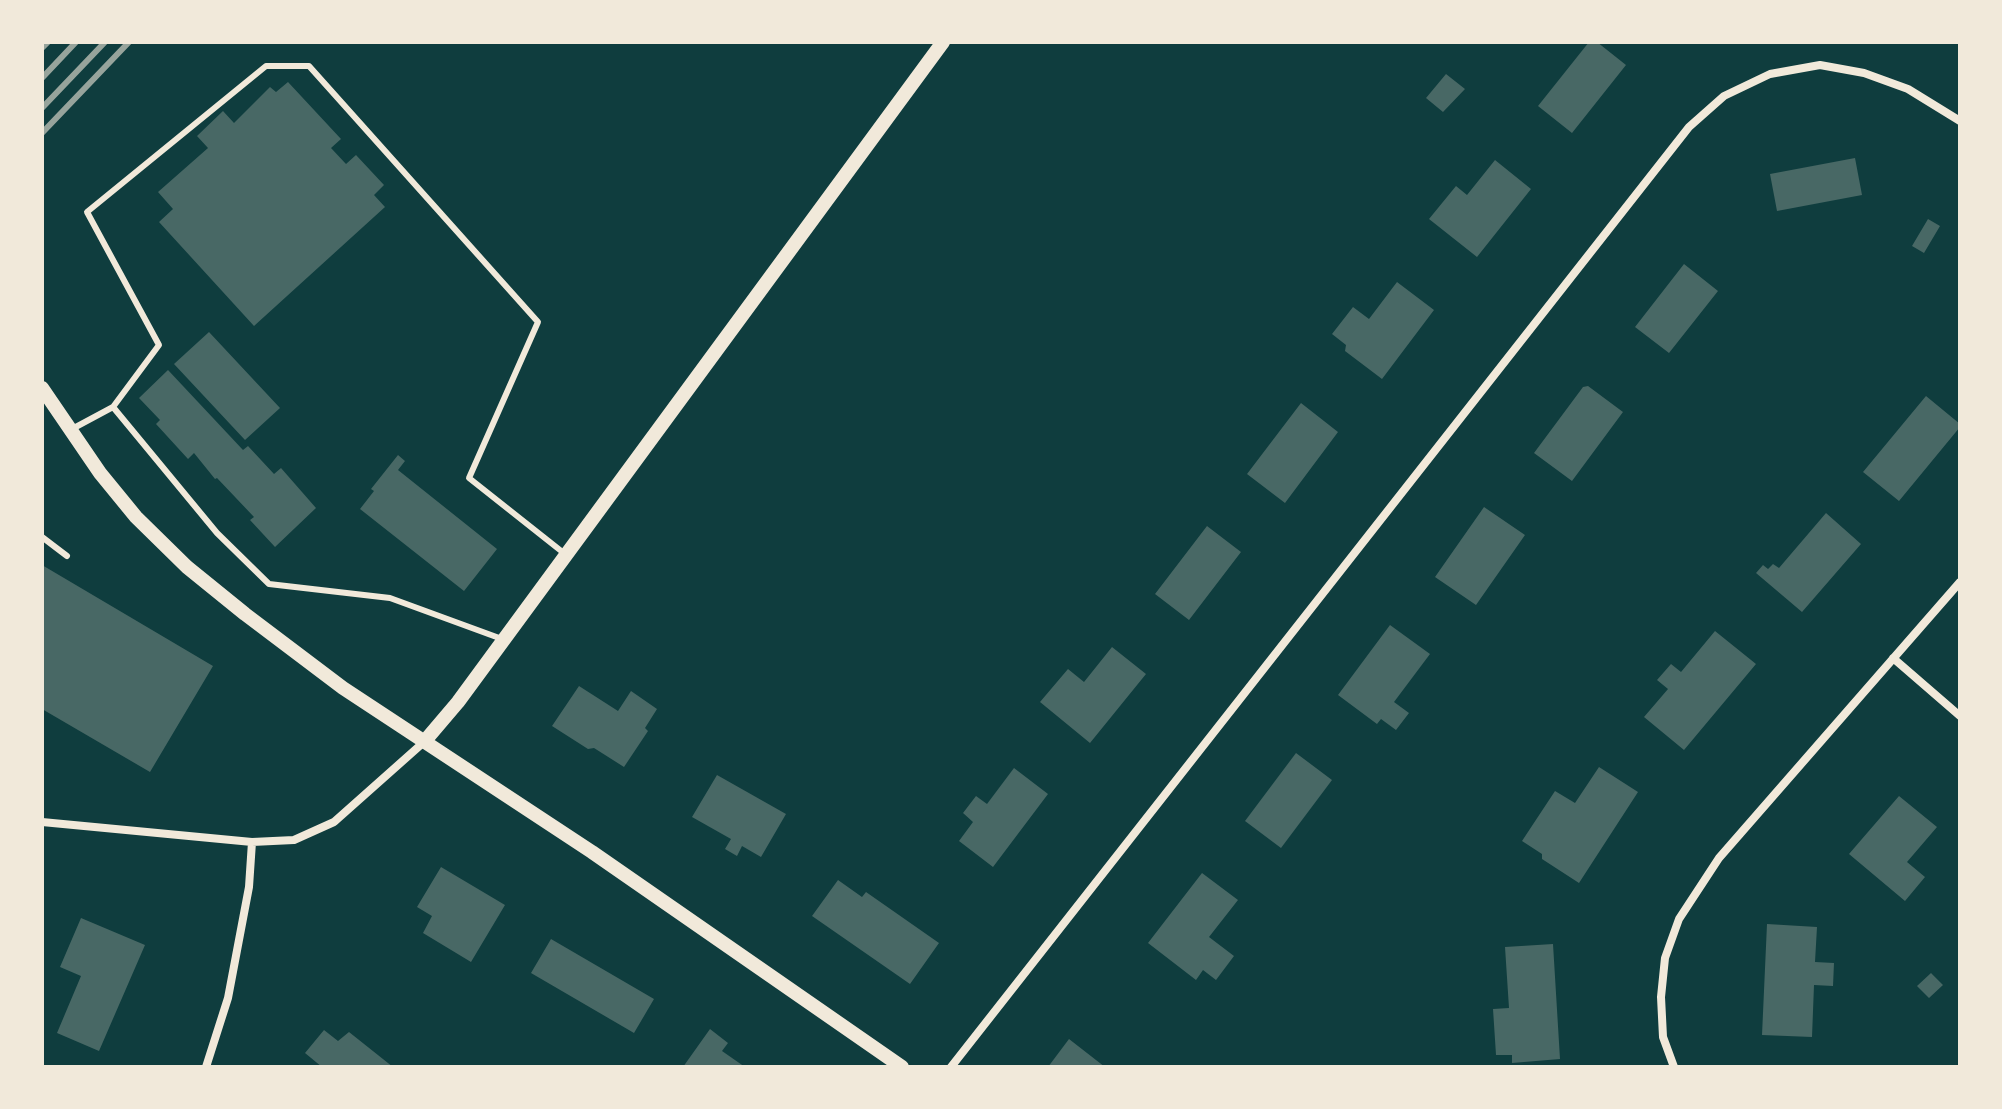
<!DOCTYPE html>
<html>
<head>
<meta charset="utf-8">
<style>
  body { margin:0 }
  #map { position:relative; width:2002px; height:1109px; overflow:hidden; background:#0f3d3e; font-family:"Titillium Web",sans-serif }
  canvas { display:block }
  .frame { position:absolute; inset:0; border:44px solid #f1e9da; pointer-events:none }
</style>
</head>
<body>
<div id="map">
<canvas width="2002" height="1109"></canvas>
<div class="frame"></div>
</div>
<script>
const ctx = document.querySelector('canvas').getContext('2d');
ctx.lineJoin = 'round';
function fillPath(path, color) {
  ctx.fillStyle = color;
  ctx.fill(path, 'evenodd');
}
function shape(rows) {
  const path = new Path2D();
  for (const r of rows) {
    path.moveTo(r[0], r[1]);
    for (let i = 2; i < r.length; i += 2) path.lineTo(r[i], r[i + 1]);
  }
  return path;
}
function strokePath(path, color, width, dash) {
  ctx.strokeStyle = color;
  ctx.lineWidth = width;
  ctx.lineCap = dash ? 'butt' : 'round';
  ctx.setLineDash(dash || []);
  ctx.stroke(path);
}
fillPath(shape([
  [1589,42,1597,42,1626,65,1572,133,1538,106],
  [1446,74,1465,89,1443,112,1426,98],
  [288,82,341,139,331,148,346,164,356,155,384,185,374,195,385,207,254,326,159,222,173,209,158,192,208,148,197,136,223,111,234,123,270,87,276,92],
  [1855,158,1862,195,1777,211,1770,174],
  [1495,160,1531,189,1477,257,1429,219,1456,186,1467,195],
  [1928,219,1940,226,1924,253,1912,246],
  [1684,264,1718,291,1669,353,1635,327],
  [1397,282,1434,310,1382,379,1345,351,1346,345,1332,334,1353,307,1369,319],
  [209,332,280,408,245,440,174,364],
  [168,370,243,450,248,446,274,474,281,468,316,508,275,547,250,520,254,517,217,478,215,479,194,453,188,459,156,424,160,420,139,398],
  [1588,386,1623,412,1572,481,1534,453,1583,387],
  [1926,396,1960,424,1960,427,1899,501,1863,472],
  [1301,403,1338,432,1285,503,1247,474],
  [398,455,405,461,398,470,497,549,464,591,360,509,374,491,371,489],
  [1484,507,1525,535,1476,605,1435,577],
  [1826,513,1861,544,1802,612,1756,573,1763,565,1768,569,1773,564,1779,568],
  [1207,526,1241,552,1189,620,1155,594],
  [42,565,213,666,150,772,42,709],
  [1390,625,1430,654,1394,702,1409,713,1396,730,1381,719,1377,724,1338,695],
  [1715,631,1756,664,1684,750,1644,717,1668,689,1657,680,1671,664,1681,672],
  [1112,647,1146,674,1090,743,1040,702,1068,669,1084,682],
  [579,686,618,711,631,691,657,709,645,728,648,731,624,767,594,748,588,749,552,726],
  [1296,753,1332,780,1281,848,1245,821],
  [1599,767,1638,792,1579,883,1542,859,1542,854,1522,841,1555,791,1575,803],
  [1014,768,1048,794,993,867,959,841,973,822,963,813,976,796,987,804],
  [717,775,786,814,761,857,742,846,737,856,725,849,731,839,692,817],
  [1899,796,1937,827,1907,862,1925,877,1905,901,1849,854],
  [441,867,505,905,471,962,423,933,432,916,417,907],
  [1202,873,1238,900,1209,937,1234,956,1216,980,1203,970,1196,980,1148,943],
  [838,880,862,897,866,892,939,943,910,984,812,916],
  [81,918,145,945,99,1051,57,1033,81,976,60,967],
  [1767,924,1817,927,1815,962,1834,963,1833,986,1814,985,1812,1037,1762,1035],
  [551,939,654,999,634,1033,531,973],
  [1553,944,1560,1059,1512,1063,1512,1055,1496,1055,1493,1009,1509,1008,1505,947],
  [1931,973,1943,985,1929,998,1917,986],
  [710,1029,728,1043,722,1051,745,1067,683,1067],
  [324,1030,338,1041,349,1032,393,1067,322,1067,305,1053],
  [1069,1039,1105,1067,1048,1067]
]), '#486865');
strokePath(shape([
  [113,407,217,533,269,584,390,598,502,639],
  [72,429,113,407,159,345,87,212,266,66,309,66,538,322,469,478,565,554],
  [42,537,67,556]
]), '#f1e9da', 6);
strokePath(shape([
  [1893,658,1960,716],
  [42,822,252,842],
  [206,1067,228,998,249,887,252,842,294,840,334,822,424,742],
  [951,1067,1689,127,1724,96,1770,74,1820,65,1864,73,1908,89,1960,121],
  [1674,1067,1663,1037,1661,997,1665,958,1679,919,1719,858,1960,582]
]), '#f1e9da', 8);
strokePath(shape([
  [42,388,100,473,136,517,187,567,245,614,343,688,592,852,902,1067],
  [424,742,458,702,943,42]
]), '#f1e9da', 14);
strokePath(shape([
  [42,48,48,42],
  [42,78,76,42],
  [42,108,105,42],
  [42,133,129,42]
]), '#97a49c', 6);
</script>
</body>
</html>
